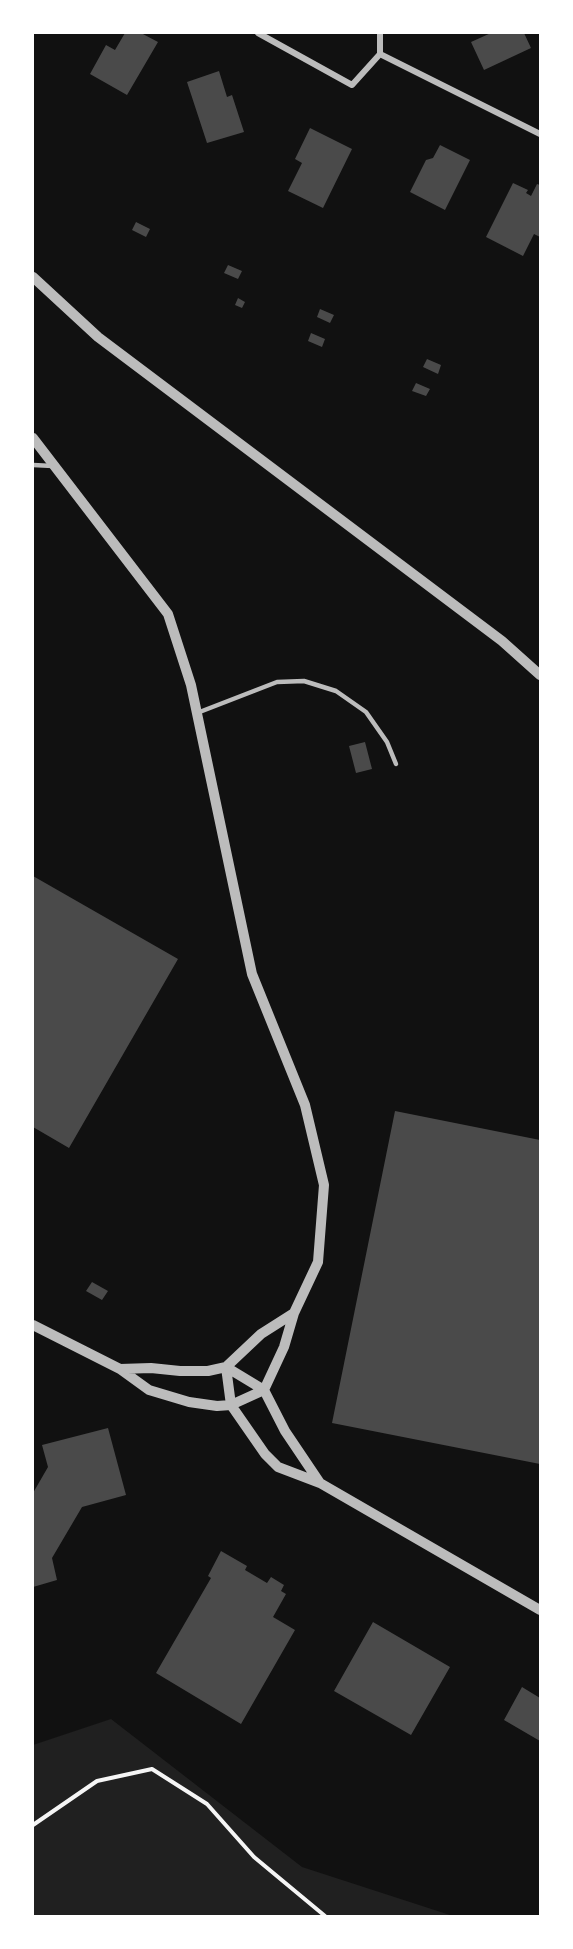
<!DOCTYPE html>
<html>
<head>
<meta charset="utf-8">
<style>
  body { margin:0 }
  #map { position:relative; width:573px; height:1949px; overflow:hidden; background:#111; font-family:Helvetica,sans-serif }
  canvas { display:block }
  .frame { position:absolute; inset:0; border:34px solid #fff; pointer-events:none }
</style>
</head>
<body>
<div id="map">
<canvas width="573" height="1949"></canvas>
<div class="frame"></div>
</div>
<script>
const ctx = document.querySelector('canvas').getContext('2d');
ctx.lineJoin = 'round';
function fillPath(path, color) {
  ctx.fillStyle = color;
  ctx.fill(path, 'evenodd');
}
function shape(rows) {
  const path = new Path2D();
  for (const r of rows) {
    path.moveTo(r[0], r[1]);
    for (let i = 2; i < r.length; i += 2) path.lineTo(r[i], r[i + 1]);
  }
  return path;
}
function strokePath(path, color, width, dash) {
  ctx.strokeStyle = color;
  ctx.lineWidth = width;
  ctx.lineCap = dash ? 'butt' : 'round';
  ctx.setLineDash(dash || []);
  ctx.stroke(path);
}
fillPath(shape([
  [111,1719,302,1867,453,1916,33,1916,33,1745]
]), '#202020');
fillPath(shape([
  [125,33,141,33,158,42,127,95,90,74,106,45,115,50],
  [491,33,524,33,531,48,484,70,471,42],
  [219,71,227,97,232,95,244,132,207,143,187,82],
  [310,128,352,149,323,208,288,191,302,163,295,159],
  [440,145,470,160,445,210,410,192,426,160,433,158],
  [513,183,528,190,526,193,531,196,537,184,540,185,540,237,534,234,523,256,486,237],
  [136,222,150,229,146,237,132,230],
  [228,265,242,271,238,279,224,273],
  [238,298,245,302,242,308,235,305],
  [320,309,334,315,330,323,317,317],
  [311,333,325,339,322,347,308,341],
  [427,359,441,365,438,374,423,367],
  [416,383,430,389,426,396,412,391],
  [365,742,372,769,356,773,349,746],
  [33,876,178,959,69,1148,33,1127],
  [395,1111,540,1140,540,1464,332,1423],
  [92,1282,108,1291,102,1300,86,1291],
  [108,1428,126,1495,82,1507,52,1558,57,1580,33,1587,33,1493,48,1467,42,1445],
  [221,1551,247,1566,245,1570,267,1583,271,1577,284,1585,281,1591,286,1594,273,1617,295,1630,241,1724,156,1673,211,1578,208,1576],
  [373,1622,450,1667,411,1735,334,1691],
  [522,1687,540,1698,540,1741,504,1720]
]), '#4a4a4a');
strokePath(shape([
  [33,1825,97,1781,152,1769,207,1804,254,1857,325,1916]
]), '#f5f5f5', 4);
strokePath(shape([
  [33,465,53,466],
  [197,713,277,682,304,681,336,691,366,712,387,742,396,764]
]), '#bcbcbc', 4.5);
strokePath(shape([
  [258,33,352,85,380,54],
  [380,33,380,54,540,134]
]), '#bcbcbc', 6);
strokePath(shape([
  [33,277,98,337,502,641,540,675],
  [33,438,168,614,191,685,252,974,305,1105,324,1185,318,1262,294,1313,284,1347,264,1390,231,1405,217,1406,189,1402,149,1390,120,1369,33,1325],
  [226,1367,231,1405,265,1454,278,1467,320,1483,540,1610],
  [226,1367,264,1390,285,1431,320,1483],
  [120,1369,151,1368,180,1371,208,1371,226,1367,261,1334,294,1313]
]), '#bcbcbc', 10);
</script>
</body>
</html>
